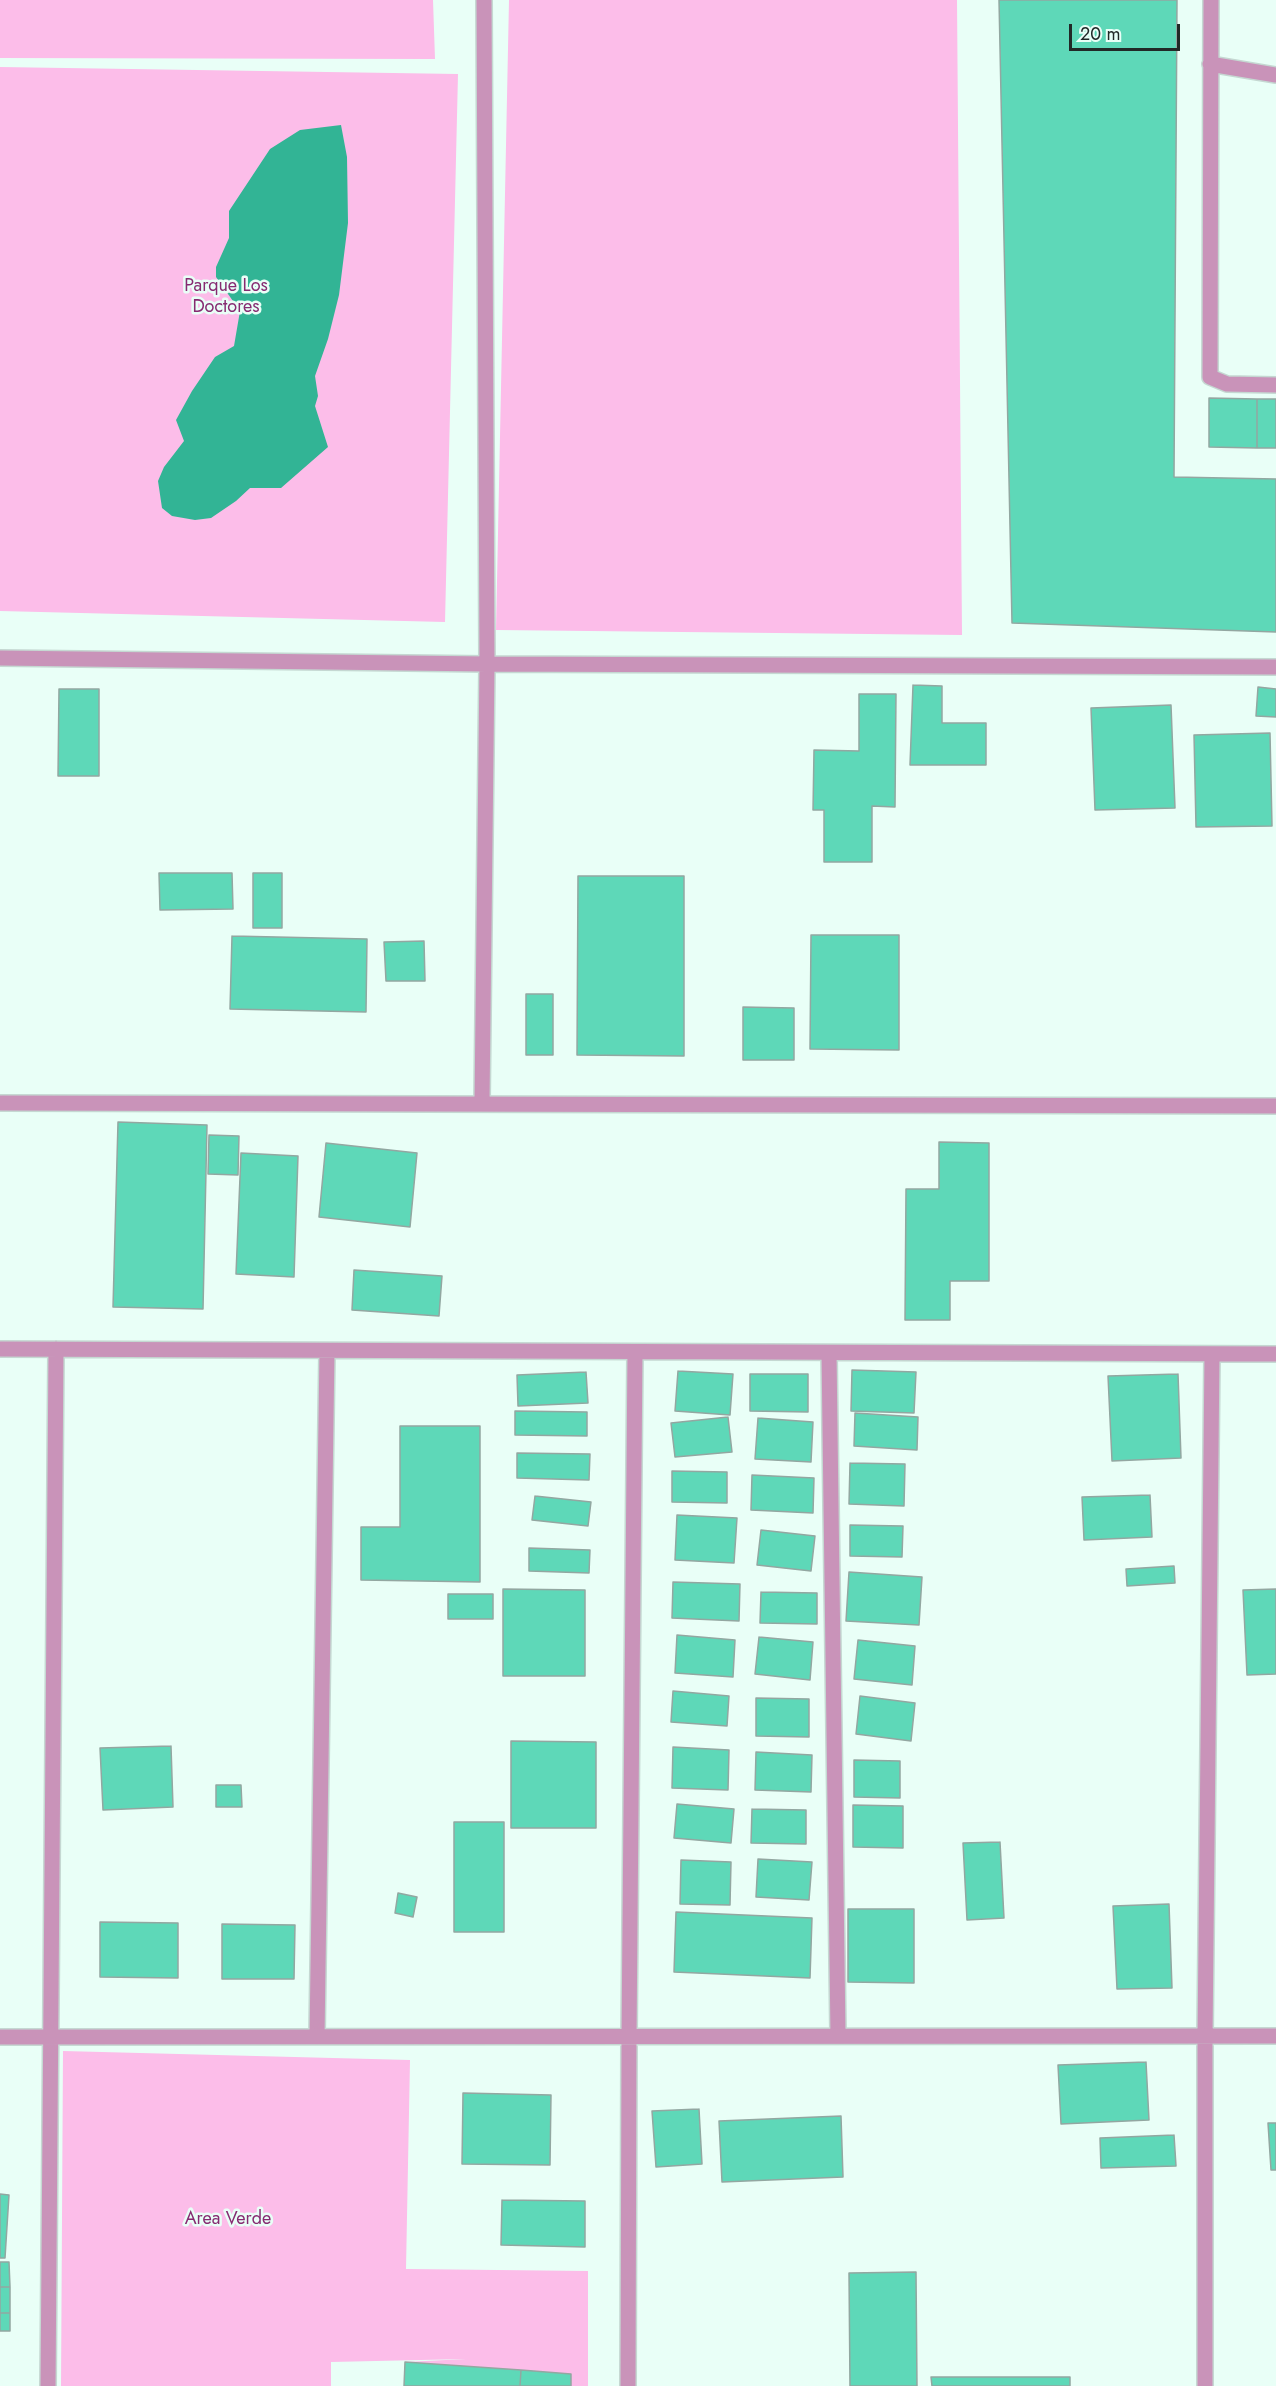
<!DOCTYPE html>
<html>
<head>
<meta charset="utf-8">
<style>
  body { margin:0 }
  #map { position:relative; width:1276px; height:2386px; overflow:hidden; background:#e9fff7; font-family:Jost,sans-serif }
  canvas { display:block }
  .scale { position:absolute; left:1069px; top:24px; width:111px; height:27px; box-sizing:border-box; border:3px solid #212927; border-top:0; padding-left:8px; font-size:18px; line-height:21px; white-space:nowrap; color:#212927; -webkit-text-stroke:4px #e9fff7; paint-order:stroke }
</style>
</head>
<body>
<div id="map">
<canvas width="1276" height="2386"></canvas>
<div class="scale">20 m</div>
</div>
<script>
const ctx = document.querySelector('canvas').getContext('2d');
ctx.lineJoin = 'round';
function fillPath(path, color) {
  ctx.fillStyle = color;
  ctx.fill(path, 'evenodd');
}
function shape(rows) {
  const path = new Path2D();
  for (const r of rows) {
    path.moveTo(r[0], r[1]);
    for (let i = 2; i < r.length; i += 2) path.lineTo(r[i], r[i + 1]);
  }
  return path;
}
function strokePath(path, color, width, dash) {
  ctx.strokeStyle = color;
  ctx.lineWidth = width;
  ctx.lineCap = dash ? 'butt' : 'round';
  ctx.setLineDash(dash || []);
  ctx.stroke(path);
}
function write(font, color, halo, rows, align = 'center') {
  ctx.font = font + ' Jost,sans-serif';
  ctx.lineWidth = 5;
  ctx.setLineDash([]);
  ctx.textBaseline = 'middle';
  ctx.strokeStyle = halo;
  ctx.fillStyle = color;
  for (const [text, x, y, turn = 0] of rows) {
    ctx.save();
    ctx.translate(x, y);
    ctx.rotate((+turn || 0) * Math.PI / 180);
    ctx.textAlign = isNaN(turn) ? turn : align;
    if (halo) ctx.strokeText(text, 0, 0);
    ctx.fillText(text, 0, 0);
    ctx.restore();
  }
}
fillPath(shape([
  [0,0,433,0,435,59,0,58],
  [509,0,957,0,962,635,496,630],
  [0,67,458,74,445,622,0,611],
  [63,2051,410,2060,406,2269,588,2271,588,2386,407,2386,405,2362,466,2359,331,2362,331,2386,61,2386]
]), '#fcbde9');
fillPath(shape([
  [341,125,347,157,348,223,339,295,328,339,315,376,318,396,315,406,328,447,281,488,250,488,236,501,211,518,195,520,172,516,162,508,158,481,164,467,184,441,176,420,192,391,215,357,234,346,240,311,216,277,216,267,229,238,229,211,270,149,300,130]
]), '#32b495');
const building = shape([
  [999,0,1177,0,1174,477,1276,479,1276,632,1012,623,999,0],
  [1209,398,1257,399,1257,448,1209,447,1209,398],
  [1257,399,1276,399,1276,448,1257,448,1257,399],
  [913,685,942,686,942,723,986,723,986,765,910,765,913,685],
  [1258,687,1276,689,1276,717,1256,716,1258,687],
  [59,689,99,689,99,776,58,776,59,689],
  [859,694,896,694,895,807,872,806,872,862,824,862,824,810,813,810,814,750,859,751,859,694],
  [1171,705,1175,808,1095,810,1091,708,1171,705],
  [1270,733,1272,826,1196,827,1194,735,1270,733],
  [159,873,232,873,233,909,160,910,159,873],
  [253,873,282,873,282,928,253,928,253,873],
  [578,876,684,876,684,1056,577,1055,578,876],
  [811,935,899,935,899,1050,810,1049,811,935],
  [232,936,367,939,366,1012,230,1009,232,936],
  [424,941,425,981,386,981,384,942,424,941],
  [526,994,553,994,553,1055,526,1055,526,994],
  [743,1007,794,1008,794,1060,743,1060,743,1007],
  [118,1122,207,1125,203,1309,113,1307,118,1122],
  [209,1135,239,1136,238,1175,208,1174,209,1135],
  [939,1142,989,1143,989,1281,950,1281,950,1320,905,1320,906,1189,939,1189,939,1142],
  [326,1143,417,1153,410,1227,319,1217,326,1143],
  [241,1153,298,1156,294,1277,236,1274,241,1153],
  [354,1270,442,1276,439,1316,352,1310,354,1270],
  [852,1370,916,1372,914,1413,851,1411,852,1370],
  [678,1371,733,1374,730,1415,675,1411,678,1371],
  [586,1372,588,1403,518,1406,517,1375,586,1372],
  [750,1374,808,1374,808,1412,750,1411,750,1374],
  [1178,1374,1181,1458,1112,1461,1108,1376,1178,1374],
  [515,1411,587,1412,587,1436,515,1435,515,1411],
  [855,1413,918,1417,917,1450,854,1446,855,1413],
  [728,1417,732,1452,675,1457,671,1423,728,1417],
  [758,1418,813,1422,811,1462,755,1459,758,1418],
  [400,1426,480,1426,480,1582,361,1580,361,1527,400,1527,400,1426],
  [517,1453,590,1454,589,1480,517,1478,517,1453],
  [850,1463,905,1464,904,1506,849,1504,850,1463],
  [672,1471,727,1472,727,1503,672,1502,672,1471],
  [752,1475,814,1478,813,1513,751,1510,752,1475],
  [1150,1495,1152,1537,1084,1540,1082,1497,1150,1495],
  [535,1496,591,1502,588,1526,532,1520,535,1496],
  [677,1515,737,1518,734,1563,675,1560,677,1515],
  [850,1525,903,1526,902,1557,850,1556,850,1525],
  [761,1530,815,1536,811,1571,757,1565,761,1530],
  [529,1548,590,1550,589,1573,529,1571,529,1548],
  [1174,1566,1175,1583,1127,1586,1126,1569,1174,1566],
  [849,1572,922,1577,919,1625,846,1621,849,1572],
  [673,1582,740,1584,739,1621,672,1618,673,1582],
  [503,1589,585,1590,585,1676,503,1676,503,1589],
  [1276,1589,1276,1674,1247,1675,1243,1590,1276,1589],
  [761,1592,817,1593,817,1624,760,1623,761,1592],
  [448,1594,493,1594,493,1619,448,1619,448,1594],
  [677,1635,735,1640,733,1677,675,1673,677,1635],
  [759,1637,813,1642,810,1680,755,1674,759,1637],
  [858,1640,915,1646,912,1685,854,1679,858,1640],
  [673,1691,729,1696,727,1726,671,1722,673,1691],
  [860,1696,915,1703,911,1741,856,1734,860,1696],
  [756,1698,809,1699,809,1737,756,1736,756,1698],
  [511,1741,596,1742,596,1828,511,1828,511,1741],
  [171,1746,173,1807,103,1810,100,1748,171,1746],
  [673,1747,729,1750,728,1790,672,1788,673,1747],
  [756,1752,812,1755,811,1792,755,1790,756,1752],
  [854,1760,900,1761,900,1798,854,1797,854,1760],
  [216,1785,241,1785,242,1807,216,1807,216,1785],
  [677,1804,734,1809,731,1843,674,1838,677,1804],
  [853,1805,903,1806,903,1848,853,1847,853,1805],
  [752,1809,806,1810,806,1844,751,1843,752,1809],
  [454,1822,504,1822,504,1932,454,1932,454,1822],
  [1000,1842,1004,1918,967,1920,963,1843,1000,1842],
  [758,1859,812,1862,809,1900,756,1897,758,1859],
  [681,1860,731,1862,730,1905,680,1904,681,1860],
  [398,1893,417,1897,413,1917,395,1913,398,1893],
  [1169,1904,1172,1988,1117,1989,1113,1906,1169,1904],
  [848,1909,914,1909,914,1983,848,1982,848,1909],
  [676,1912,812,1918,810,1978,674,1972,676,1912],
  [100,1922,178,1923,178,1978,100,1977,100,1922],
  [222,1924,295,1925,294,1979,222,1979,222,1924],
  [1146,2062,1149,2120,1061,2124,1058,2065,1146,2062],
  [463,2093,551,2095,550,2165,462,2164,463,2093],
  [699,2109,702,2164,656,2167,652,2111,699,2109],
  [841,2116,843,2177,722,2182,719,2121,841,2116],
  [1268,2123,1276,2123,1276,2170,1271,2170,1268,2123],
  [1174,2135,1176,2166,1101,2168,1100,2138,1174,2135],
  [0,2194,9,2195,5,2258,0,2258,0,2194],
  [502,2200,585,2201,585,2247,501,2245,502,2200],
  [0,2262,9,2262,10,2287,0,2287,0,2262],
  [916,2272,917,2386,850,2386,849,2273,916,2272],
  [0,2287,10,2287,10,2313,0,2313,0,2287],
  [0,2313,10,2313,10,2331,0,2331,0,2313],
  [405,2362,521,2370,520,2386,404,2386,405,2362],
  [521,2370,571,2374,571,2386,520,2386,521,2370],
  [931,2377,1070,2377,1070,2386,932,2386,931,2377]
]);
fillPath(building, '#5ed8b8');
strokePath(building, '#93a7a1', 1.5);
const minor = shape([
  [1211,0,1210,377,1227,384,1276,385],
  [1210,64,1276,75],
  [0,658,487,664,1276,667],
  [482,1102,487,664,484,0],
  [0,1103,1276,1106],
  [0,1349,1276,1354],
  [829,1353,838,2035],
  [317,2036,327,1351],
  [0,2037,1276,2036],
  [48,2386,56,1349],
  [628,2386,629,2037,635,1352],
  [1205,2386,1205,2037,1212,1354]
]);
strokePath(minor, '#c5d8d2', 18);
strokePath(minor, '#c993b9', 15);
write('18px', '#862a71', '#e9fff7', [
  ["Parque Los",226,287],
  ["Doctores",226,308],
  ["Area Verde",228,2220]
]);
</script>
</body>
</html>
